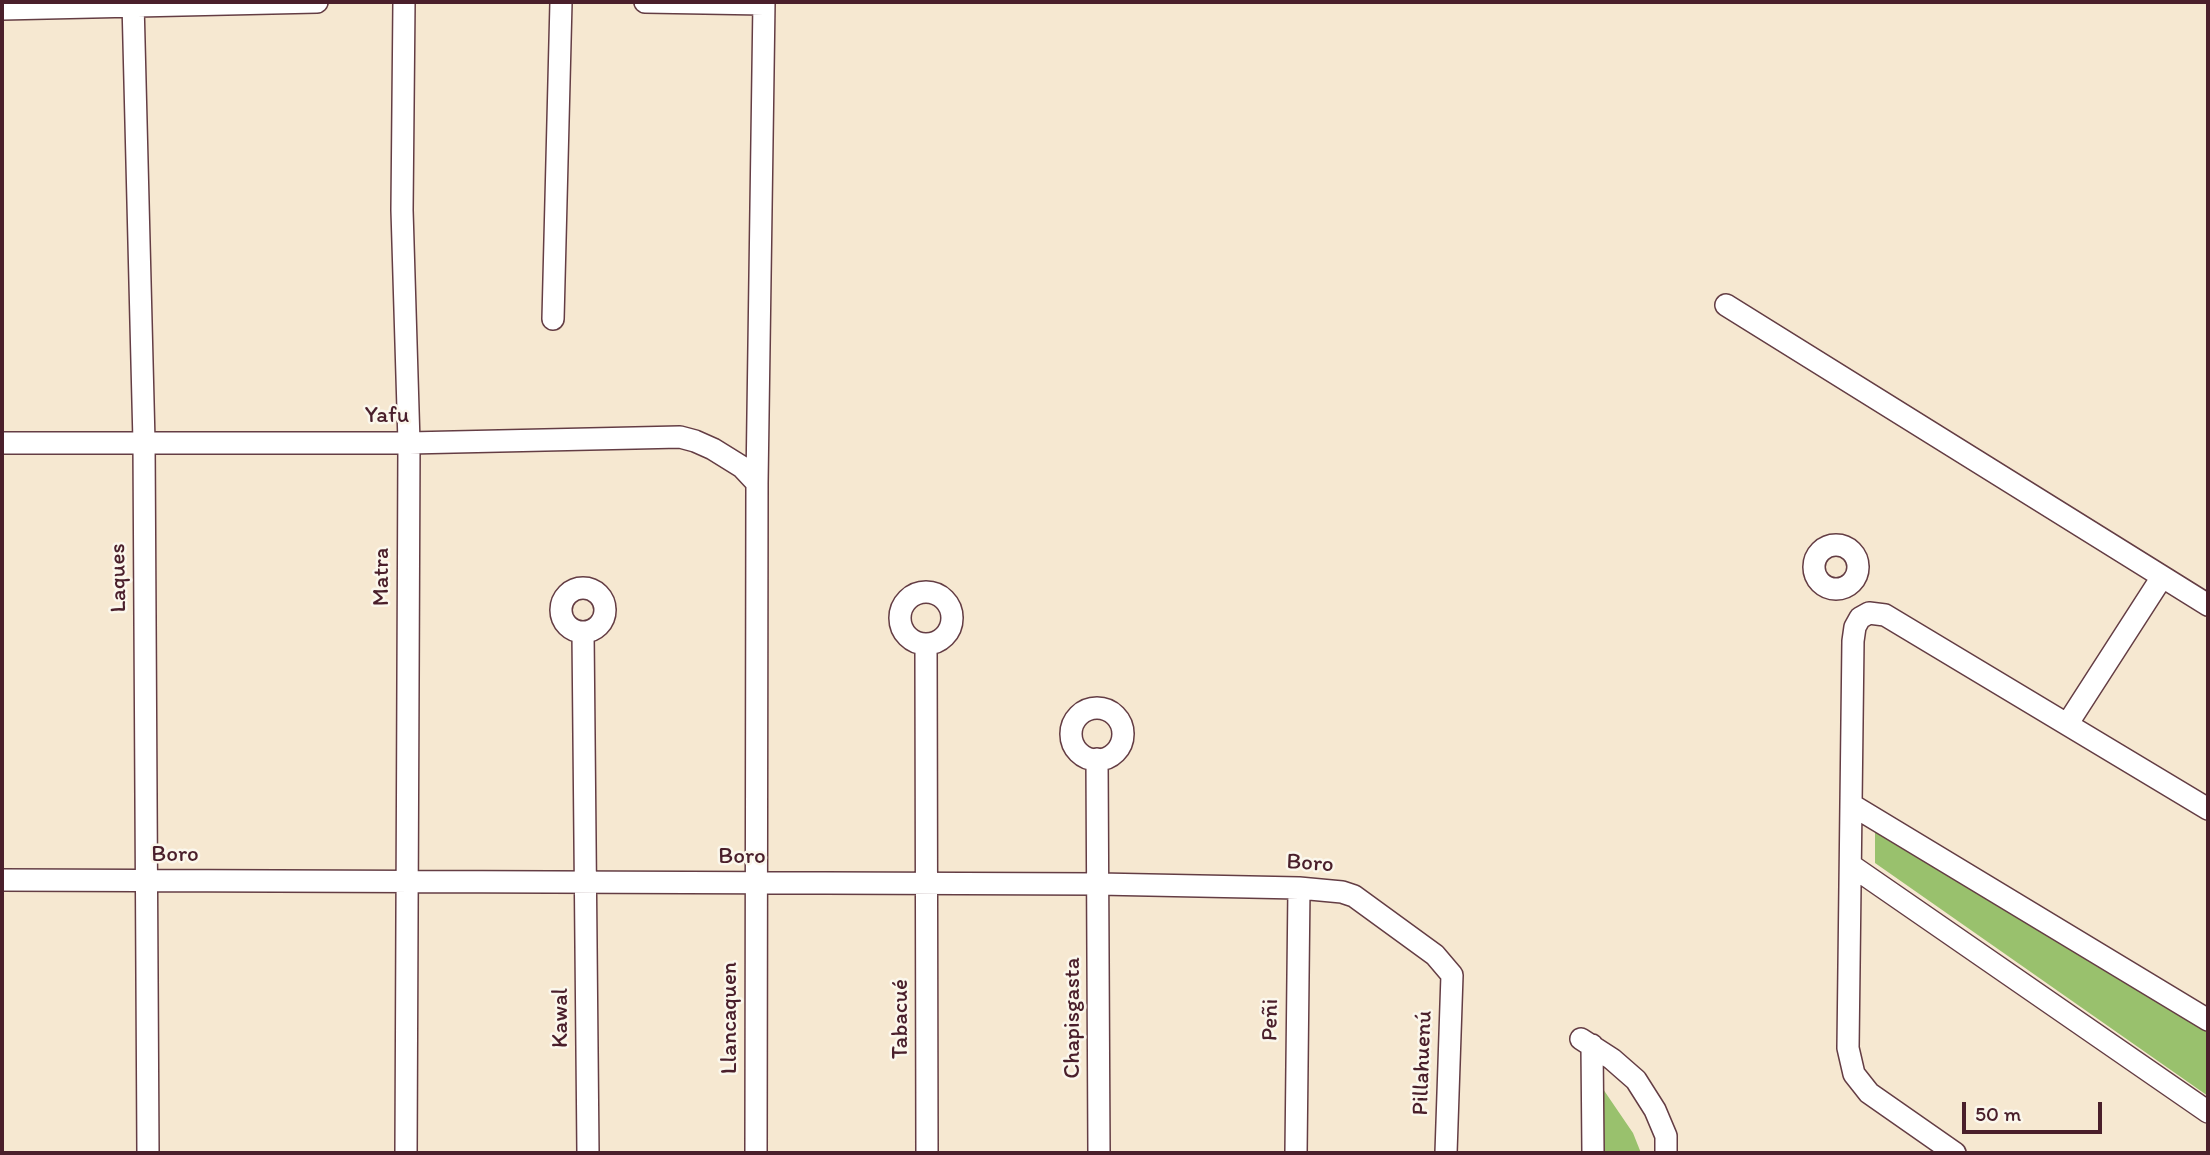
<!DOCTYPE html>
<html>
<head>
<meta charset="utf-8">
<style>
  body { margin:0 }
  #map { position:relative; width:2210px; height:1155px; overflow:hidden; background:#f6e8d1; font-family:Itim,sans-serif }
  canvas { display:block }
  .frame { position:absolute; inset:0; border:4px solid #4a1f2b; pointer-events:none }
  .scale { position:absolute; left:1962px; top:1102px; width:140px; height:32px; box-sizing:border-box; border:4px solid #4a1f2b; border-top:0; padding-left:9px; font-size:21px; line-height:24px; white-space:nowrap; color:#4a1f2b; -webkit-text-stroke:5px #fbf7ec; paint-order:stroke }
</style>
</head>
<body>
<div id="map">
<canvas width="2210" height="1155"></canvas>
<div class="frame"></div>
<div class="scale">50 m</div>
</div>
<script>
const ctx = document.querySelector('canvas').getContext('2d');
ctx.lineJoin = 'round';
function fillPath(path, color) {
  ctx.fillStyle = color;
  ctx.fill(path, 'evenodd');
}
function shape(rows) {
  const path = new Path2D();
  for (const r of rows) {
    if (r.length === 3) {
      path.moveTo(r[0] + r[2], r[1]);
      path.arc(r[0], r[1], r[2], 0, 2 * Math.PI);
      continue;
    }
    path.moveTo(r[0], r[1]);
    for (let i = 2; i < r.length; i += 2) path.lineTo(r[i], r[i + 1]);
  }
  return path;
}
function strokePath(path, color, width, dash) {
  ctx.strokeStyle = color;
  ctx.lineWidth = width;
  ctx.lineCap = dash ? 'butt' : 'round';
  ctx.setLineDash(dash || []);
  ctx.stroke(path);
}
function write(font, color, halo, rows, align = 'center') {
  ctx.font = font + ' Itim,sans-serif';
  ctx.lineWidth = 5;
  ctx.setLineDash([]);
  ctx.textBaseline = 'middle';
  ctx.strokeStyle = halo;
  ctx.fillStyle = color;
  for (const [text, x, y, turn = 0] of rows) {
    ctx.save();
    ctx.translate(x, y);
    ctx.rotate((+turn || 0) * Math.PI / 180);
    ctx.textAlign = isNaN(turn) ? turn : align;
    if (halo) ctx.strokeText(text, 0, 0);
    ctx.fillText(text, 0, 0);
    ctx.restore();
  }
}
fillPath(shape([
  [1875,831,2208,1032,2208,1096,1875,863],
  [1603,1089,1633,1133,1641,1153,1604,1153]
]), '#99c16d');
const street = shape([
  [133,2,144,442,148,1153],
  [404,2,402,210,409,443,406,1153],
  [645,2,764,4],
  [2,9,317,2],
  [1726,305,2208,605],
  [553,319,561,2],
  [2,443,409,443,680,437,695,441,713,449,742,467,757,483],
  [1836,567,22],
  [583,610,22],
  [926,618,26],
  [583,632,588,1153],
  [926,644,927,1153],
  [1097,734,26],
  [2068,723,2162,577],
  [1097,759,1099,1153],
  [1852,805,2208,1020],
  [1852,866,2208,1112],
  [2,880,1099,884,1299,888,1342,892,1354,896,1435,955,1452,975,1446,1153],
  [1581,1039,1612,1059,1636,1080,1655,1110,1666,1136,1666,1153],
  [1592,1045,1593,1153],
  [756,1153,757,483,764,2],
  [1296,1153,1299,888],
  [1955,1153,1869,1093,1854,1074,1848,1048,1853,641,1855,627,1860,618,1869,613,1885,615,2208,809]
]);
strokePath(street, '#643d44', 24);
strokePath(street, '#fff', 21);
write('23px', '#4a1f2b', '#fbf7ec', [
  ["Yafu",387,416],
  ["Matra",382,577,-90],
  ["Laques",119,578,-91],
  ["Boro",175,855],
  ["Boro",742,857],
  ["Boro",1310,864,4],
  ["Kawal",561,1018,-90],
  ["Llancaquen",730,1018,-90],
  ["Chapisgasta",1073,1018,-90],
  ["Tabacué",901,1019,-90],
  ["Peñi",1271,1020,-89],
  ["Pillahuenú",1423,1063,-88]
]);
</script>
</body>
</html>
